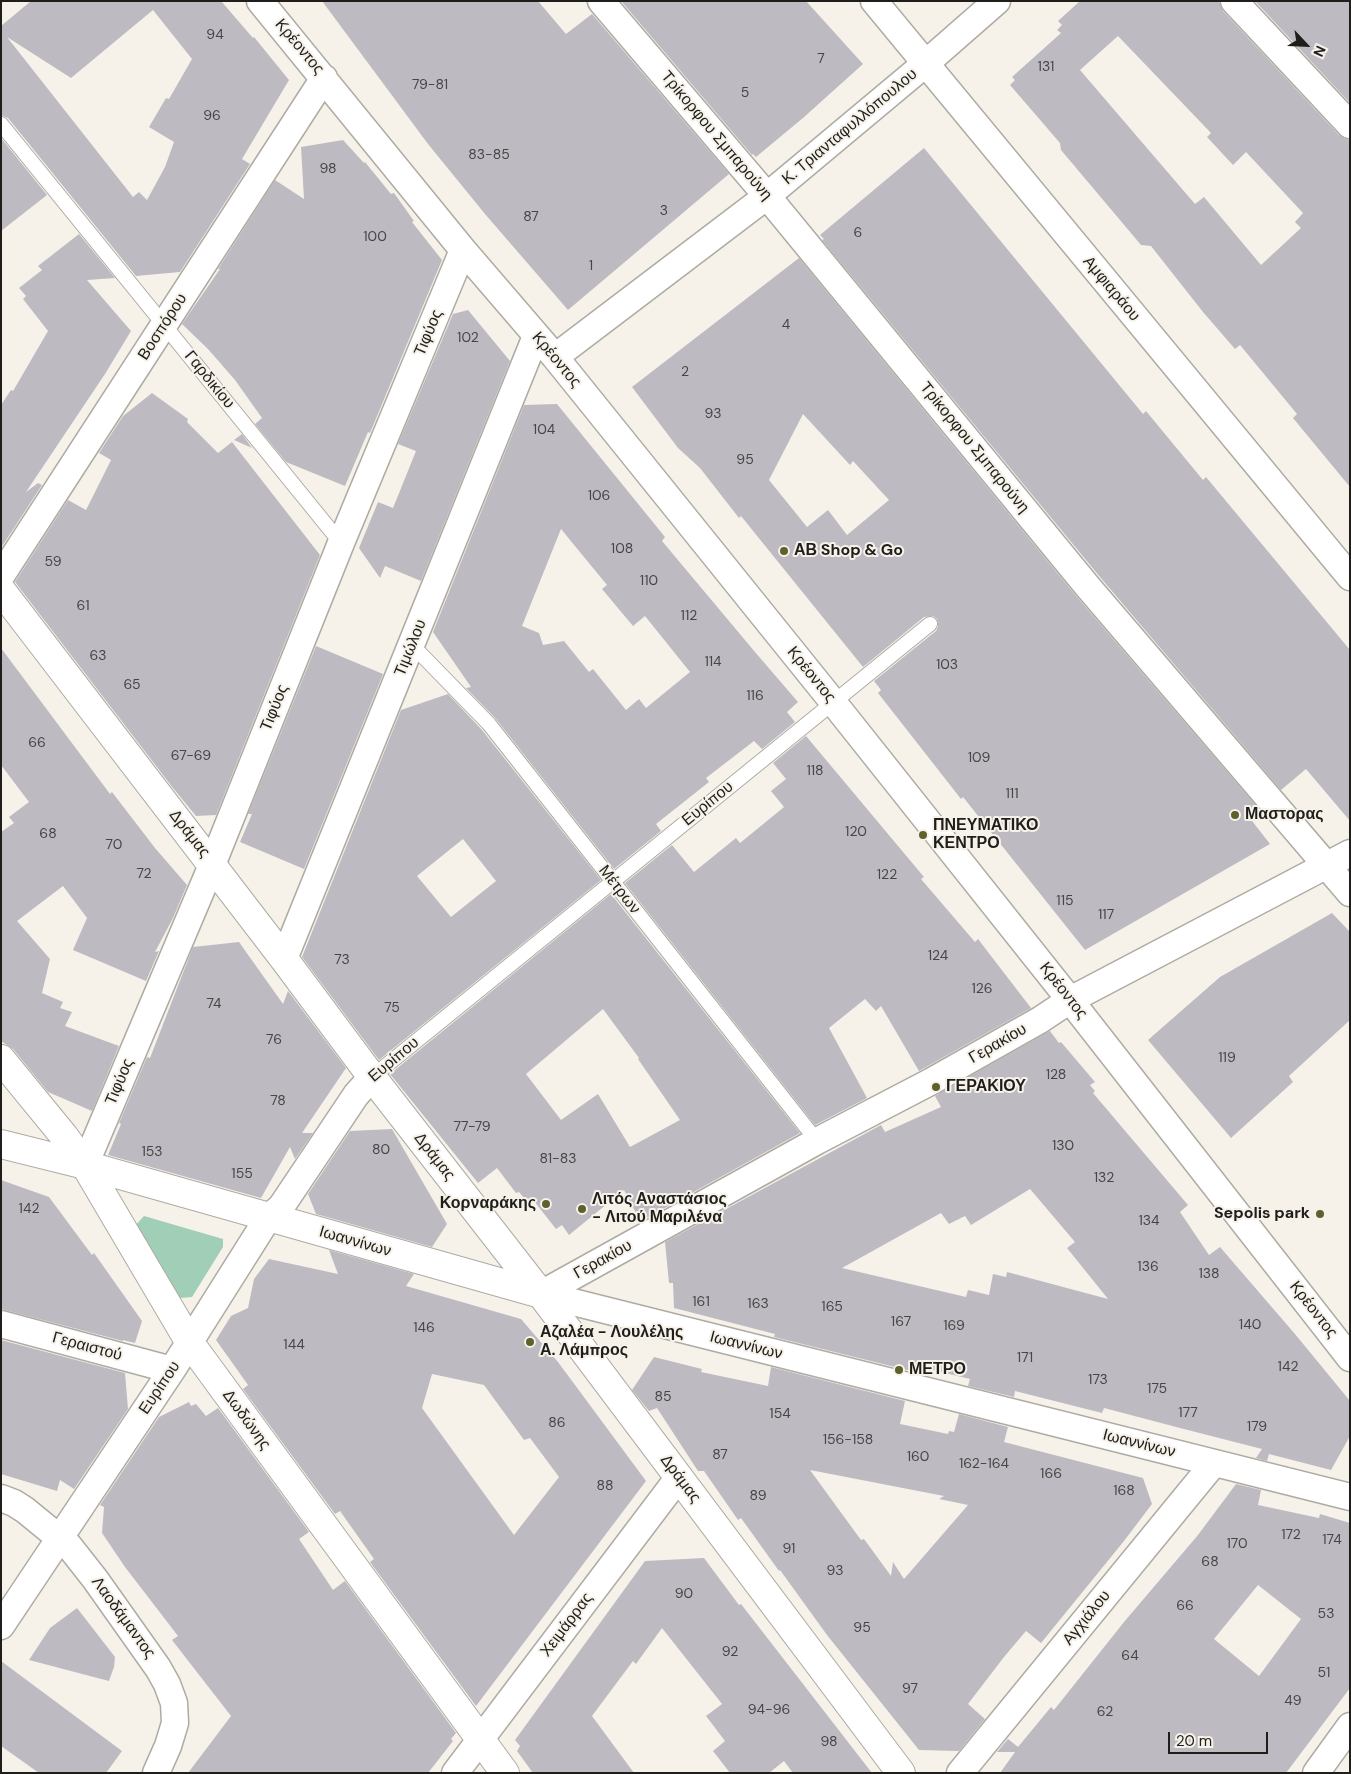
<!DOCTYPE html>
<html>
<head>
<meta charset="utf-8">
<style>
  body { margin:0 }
  #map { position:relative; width:1351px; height:1774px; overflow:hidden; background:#f6f2ea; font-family:"DM Sans",sans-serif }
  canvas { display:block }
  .frame { position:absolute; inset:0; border:2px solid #1f1e1b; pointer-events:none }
  .north { position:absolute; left:1281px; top:20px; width:50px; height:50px; -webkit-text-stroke:4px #f6f2ea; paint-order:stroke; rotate:115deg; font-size:14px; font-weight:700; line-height:20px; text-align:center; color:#1f1e1b }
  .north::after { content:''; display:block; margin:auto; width:18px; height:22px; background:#1f1e1b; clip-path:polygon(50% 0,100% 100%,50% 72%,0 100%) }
  .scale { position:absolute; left:1168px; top:1732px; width:100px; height:22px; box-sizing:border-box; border:2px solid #1f1e1b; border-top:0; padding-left:6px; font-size:15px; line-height:18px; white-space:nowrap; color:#1f1e1b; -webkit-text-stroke:4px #f6f2ea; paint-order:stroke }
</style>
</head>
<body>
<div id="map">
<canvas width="1351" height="1774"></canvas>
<div class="frame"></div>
<div class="north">N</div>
<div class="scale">20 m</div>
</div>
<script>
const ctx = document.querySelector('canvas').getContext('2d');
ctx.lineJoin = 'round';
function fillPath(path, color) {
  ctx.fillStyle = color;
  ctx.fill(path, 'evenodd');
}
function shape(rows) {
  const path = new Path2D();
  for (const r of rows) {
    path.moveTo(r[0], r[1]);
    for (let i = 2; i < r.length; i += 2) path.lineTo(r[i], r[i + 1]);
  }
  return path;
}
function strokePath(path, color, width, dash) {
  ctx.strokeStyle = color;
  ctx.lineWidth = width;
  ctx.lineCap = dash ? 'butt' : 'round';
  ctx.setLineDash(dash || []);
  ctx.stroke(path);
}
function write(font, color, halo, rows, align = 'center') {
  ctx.font = font + ' "DM Sans",sans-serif';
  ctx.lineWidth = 4;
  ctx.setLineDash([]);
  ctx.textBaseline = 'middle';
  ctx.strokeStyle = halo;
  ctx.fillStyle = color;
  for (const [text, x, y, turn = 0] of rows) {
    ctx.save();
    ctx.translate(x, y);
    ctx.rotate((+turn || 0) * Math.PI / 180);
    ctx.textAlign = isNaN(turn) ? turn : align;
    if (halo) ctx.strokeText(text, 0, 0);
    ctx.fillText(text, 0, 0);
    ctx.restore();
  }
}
fillPath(shape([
  [144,1216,223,1239,223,1247,192,1297,180,1298,133,1228]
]), '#a1ceb7');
fillPath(shape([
  [31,1,221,1,253,38,254,37,289,80,242,159,250,164,180,272,136,276,8,118,1,115,1,26],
  [153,10,192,59,169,99,166,98,149,127,174,142,165,167,147,200,139,192,133,197,7,37,71,78],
  [322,1,538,1,566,34,592,14,729,174,568,310,485,214,428,144],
  [621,1,806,1,863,64,803,118,756,157,753,154,752,155],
  [1080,1,1219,1,1223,11,1339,135,1345,139,1350,140,1350,487,1293,418,1297,414,1240,345,1235,349,1203,312,1151,246,1141,245,1061,150,1060,143,1010,85,1015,80,1012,77,1061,33,1057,30,1062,25,1058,21],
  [1118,36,1211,133,1207,137,1233,165,1246,152,1303,213,1295,222,1301,228,1261,265,1204,197,1195,204,1080,70],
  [1255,1,1350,1,1350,103],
  [1,138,47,195,1,231],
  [343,140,364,163,365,162,391,194,394,193,414,221,412,222,442,260,370,433,368,432,345,486,286,462,255,424,262,418,235,380,208,349,182,324,220,269,218,269,275,180,304,199,301,147],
  [924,148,1143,414,1146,411,1203,480,1206,477,1350,650,1350,821,1306,769,1281,790,1100,577,822,240,824,239,820,235],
  [79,234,115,278,87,280,131,331,105,374,26,492,38,483,42,485,1,548,1,405,11,390,13,391,48,331,23,299,26,296,19,288,42,270,38,266],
  [799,258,1077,597,1259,809,1249,817,1270,844,1085,950,963,797,961,799,878,693,881,690,874,681,936,631,938,627,937,619,933,616,924,617,863,667,741,516,739,518,700,468,678,448,632,387],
  [803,414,850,465,853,461,889,500,847,535,828,510,807,527,769,480],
  [468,310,510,361,421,581,385,566,380,578,359,548,378,502,393,508,416,451,398,444,453,314],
  [152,393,188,419,187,422,218,453,232,442,320,555,216,815,196,816,173,788,15,582,68,500,86,510,111,460,99,453,123,416],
  [557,404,665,537,662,541,755,652,798,702,787,712,795,722,762,749,754,741,706,778,709,782,656,824,661,831,614,869,496,719,466,688,471,687,433,632,524,405],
  [561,529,607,585,602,589,633,626,645,616,690,672,646,708,639,699,626,710,593,669,589,672,564,641,543,645,539,633,522,626],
  [242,434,252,448,234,440],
  [316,646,383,674,304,869,240,842,252,814,248,814],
  [1,648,110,794,112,792,155,848,187,885,173,918,155,952,159,951,146,981,73,950,87,918,63,886,17,921,50,959,42,993,63,1002,60,1008,72,1012,65,1026,119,1046,92,1111,48,1092,13,1049,1,1041,1,832,14,823,9,817,29,802,1,765],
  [448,694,482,730,601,880,379,1060,302,957,401,710],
  [463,839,496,881,451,917,417,876],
  [806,736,924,877,921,879,975,942,978,939,1031,1008,919,1071,881,1006,876,1011,865,999,829,1028,867,1098,815,1125,625,883,672,845,694,872,736,838,740,843,784,807,771,791,786,779,773,763],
  [611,894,800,1133,645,1219,643,1217,639,1219,624,1190,569,1235,562,1225,556,1229,534,1201,529,1204,519,1192,516,1193,497,1168,478,1183,390,1074],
  [603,1009,639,1058,638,1059,680,1120,630,1147,598,1094,561,1120,526,1074],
  [1332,913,1350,932,1350,1020,1289,1076,1293,1082,1231,1138,1148,1040,1220,977],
  [239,942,283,1004,288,991,346,1068,302,1133,313,1133,295,1159,290,1147,261,1198,108,1155,121,1124,119,1123,147,1057,150,1058,193,947],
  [1050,1031,1059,1043,1061,1042,1095,1082,1090,1085,1095,1091,1093,1093,1188,1205,1180,1212,1209,1255,1220,1247,1295,1334,1350,1401,1350,1436,1331,1470,1269,1454,1267,1461,1256,1458,1262,1449,1180,1428,1104,1408,1102,1413,1015,1391,1014,1397,968,1386,970,1379,912,1365,911,1371,774,1337,775,1334,674,1308,673,1283,669,1283,665,1242,881,1125,885,1132,941,1107,935,1096],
  [1030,1189,1075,1242,1067,1248,1108,1299,1007,1272,1006,1277,993,1274,989,1295,968,1290,966,1297,842,1268,941,1213,949,1224,965,1216,971,1225],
  [392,1129,447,1224,432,1247,316,1214,308,1194,350,1131],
  [1,1180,49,1197,92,1255,94,1253,142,1321,135,1343,123,1340,123,1341,1,1309],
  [329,1250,414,1274,406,1286,521,1319,558,1362,646,1481,476,1706,370,1562,374,1559,340,1511,335,1514,243,1389,248,1385,216,1340,231,1316,248,1308,254,1279,269,1259,338,1274],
  [432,1374,484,1385,524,1440,530,1438,559,1477,514,1535,422,1408],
  [1,1340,125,1373,128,1409,74,1489,60,1480,57,1491,1,1474],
  [654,1357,702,1369,701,1372,768,1386,771,1367,905,1401,900,1424,948,1434,949,1431,954,1432,959,1414,1008,1427,1004,1442,1143,1478,1152,1504,1124,1541,1041,1643,1026,1631,1004,1657,968,1704,985,1719,959,1751,919,1750,827,1635,780,1570,779,1571,741,1518,738,1520,704,1471,698,1471,657,1408,649,1411,632,1390],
  [810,1470,944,1496,939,1499,968,1505,904,1579,893,1562,891,1576,864,1539,861,1540],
  [189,1402,191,1406,196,1404,206,1416,218,1408,309,1532,299,1539,333,1590,345,1581,456,1733,451,1739,453,1741,428,1773,188,1773,231,1716,172,1640,178,1636,125,1567,102,1533,104,1507,100,1505,159,1417],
  [1236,1484,1261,1490,1258,1505,1319,1518,1320,1514,1350,1523,1350,1688,1286,1773,1000,1773,1015,1752,997,1752,1008,1739,1018,1747,1051,1707,1054,1710,1124,1622,1198,1535],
  [1258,1585,1301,1619,1259,1676,1214,1639],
  [704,1558,739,1605,741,1604,872,1773,793,1773,784,1761,769,1773,730,1773,713,1751,725,1741,706,1716,722,1704,662,1628,636,1664,633,1661,592,1716,634,1773,533,1773,517,1751,520,1746,515,1740,645,1561],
  [77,1608,115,1657,114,1667,109,1681,29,1660,50,1628],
  [1,1661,122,1751,106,1773,39,1773,1,1746]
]), '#bebac2');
const service = shape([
  [1,124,341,543],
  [412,645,489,724,817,1141],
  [372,1077,930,624]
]);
const minor = shape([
  [260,1,463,250,555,357,833,702,1070,1000,1350,1358],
  [601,1,767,196,1088,587,1350,893],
  [874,1,1350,577],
  [1234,1,1350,125],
  [555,357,767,196,925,64,997,1],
  [1,576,324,78],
  [284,959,536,336],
  [85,1165,212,865,341,543,463,250],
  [541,1294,817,1141,932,1081,1040,1020,1070,1000,1350,853],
  [541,1294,1350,1497],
  [1,1324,172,1370],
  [1,1498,14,1503,25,1510,69,1546,95,1579,158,1668,167,1684,174,1703,175,1723,168,1746,156,1773],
  [1,1626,172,1370,268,1218,281,1207,356,1095,372,1077],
  [455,1773,679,1477],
  [960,1773,1214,1463],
  [1316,1773,1350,1726]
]);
const tertiary = shape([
  [1,590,284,959,372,1077,541,1294,901,1773],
  [1,1059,64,1136,85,1165,190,1343,505,1773],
  [1,1144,85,1165,541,1294]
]);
strokePath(service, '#aeaba3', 16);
strokePath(minor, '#aeaba3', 29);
strokePath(tertiary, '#aeaba3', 30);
strokePath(service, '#fff', 14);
strokePath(minor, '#fff', 26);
strokePath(tertiary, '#fff', 28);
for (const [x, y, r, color] of [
  [784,551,5,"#5e602e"],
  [1235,815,5,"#5e602e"],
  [923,835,5,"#5e602e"],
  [936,1087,5,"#5e602e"],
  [546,1204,5,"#5e602e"],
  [582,1209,5,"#5e602e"],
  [1320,1214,5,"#5e602e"],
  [530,1342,5,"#5e602e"],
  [899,1370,5,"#5e602e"]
]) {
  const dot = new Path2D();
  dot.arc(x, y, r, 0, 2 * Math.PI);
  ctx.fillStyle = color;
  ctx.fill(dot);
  strokePath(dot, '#f6f2ea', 2);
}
write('14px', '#474545', null, [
  ["94",215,35],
  ["7",821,59],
  ["131",1046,67],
  ["79-81",430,85],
  ["5",745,93],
  ["96",212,116],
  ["83-85",489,155],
  ["98",328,169],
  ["3",664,211],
  ["87",531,217],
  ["6",858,233],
  ["100",375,237],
  ["1",591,266],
  ["4",786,325],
  ["102",468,338],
  ["2",685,372],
  ["93",713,414],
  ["104",544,430],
  ["95",745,460],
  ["106",599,496],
  ["108",622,549],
  ["59",53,562],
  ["110",649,581],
  ["61",83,606],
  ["112",689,616],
  ["63",98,656],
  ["114",713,662],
  ["103",947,665],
  ["65",132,685],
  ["116",755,696],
  ["66",37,743],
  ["67-69",191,756],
  ["109",979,758],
  ["118",815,771],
  ["111",1012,794],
  ["120",856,832],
  ["68",48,834],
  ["70",114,845],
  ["72",144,874],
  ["122",887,875],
  ["115",1065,901],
  ["117",1106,915],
  ["124",938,956],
  ["73",342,960],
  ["126",982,989],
  ["74",214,1004],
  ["75",392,1008],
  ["76",274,1040],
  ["119",1227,1058],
  ["128",1056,1075],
  ["78",278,1101],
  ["77-79",472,1127],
  ["130",1063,1146],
  ["80",381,1150],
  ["153",152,1152],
  ["81-83",558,1159],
  ["155",242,1174],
  ["132",1104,1178],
  ["142",29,1209],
  ["134",1149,1221],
  ["136",1148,1267],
  ["138",1209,1274],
  ["161",701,1302],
  ["163",758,1304],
  ["165",832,1307],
  ["167",901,1322],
  ["140",1250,1325],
  ["169",954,1326],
  ["146",424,1328],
  ["144",294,1345],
  ["171",1025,1358],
  ["142",1288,1367],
  ["173",1098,1380],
  ["175",1157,1389],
  ["85",663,1397],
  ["177",1188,1413],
  ["154",780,1414],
  ["86",557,1423],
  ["179",1257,1427],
  ["156-158",848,1440],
  ["87",720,1455],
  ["160",918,1457],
  ["162-164",984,1464],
  ["166",1051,1474],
  ["88",605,1486],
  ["168",1124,1491],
  ["89",758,1496],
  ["172",1291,1535],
  ["174",1332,1540],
  ["170",1237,1544],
  ["91",789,1549],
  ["68",1210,1562],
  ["93",835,1571],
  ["90",684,1594],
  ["66",1185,1606],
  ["53",1326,1614],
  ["95",862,1628],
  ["92",730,1652],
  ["64",1130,1656],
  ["51",1324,1673],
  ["97",910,1689],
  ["49",1293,1701],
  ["94-96",769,1710],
  ["62",1105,1712],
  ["98",829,1742]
]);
write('16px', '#1f1e1b', '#f6f2ea', [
  ["Κρέοντος",299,47,50],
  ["Κ. Τριανταφυλλόπουλου",850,127,-40],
  ["Τρίκορφου Σμπαρούνη",716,136,50],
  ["Αμφιαράου",1111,289,50],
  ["Βοσπόρου",163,327,-57],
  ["Τιφύος",429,333,-67],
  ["Κρέοντος",556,360,50],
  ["Γαρδικίου",209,380,51],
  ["Τρίκορφου Σμπαρούνη",974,448,51],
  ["Τιμώλου",411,648,-68],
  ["Κρέοντος",811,675,51],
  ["Τιφύος",275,708,-68],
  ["Ευρίπου",708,804,-39],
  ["Δράμας",189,834,52],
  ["Μέτρων",619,890,52],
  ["Κρέοντος",1063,991,52],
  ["Γερακίου",998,1044,-30],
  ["Ευρίπου",394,1060,-40],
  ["Τιφύος",120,1082,-67],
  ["Δράμας",434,1157,52],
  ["Ιωαννίνων",355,1242,16],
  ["Γερακίου",603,1260,-29],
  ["Κρέοντος",1313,1310,52],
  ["Ιωαννίνων",746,1346,14],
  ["Γεραιστού",87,1347,15],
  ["Ευρίπου",160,1388,-56],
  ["Δωδώνης",246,1420,54],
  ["Ιωαννίνων",1139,1444,14],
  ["Δράμας",680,1479,53],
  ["Λαοδάμαντος",123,1618,54],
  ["Αγχιάλου",1087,1618,-51],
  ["Χειμάρρας",567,1625,-53]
]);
write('bold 16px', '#1f1e1b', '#f6f2ea', [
  ["ΑΒ Shop & Go",794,551],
  ["Μαστορας",1245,815],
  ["ΠΝΕΥΜΑΤΙΚΟ",933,826],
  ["ΚΕΝΤΡΟ",933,844],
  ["ΓΕΡΑΚΙΟΥ",946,1087],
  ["Λιτός Αναστάσιος",592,1200],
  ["- Λιτού Μαριλένα",592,1218],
  ["Κορναράκης",536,1204,"right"],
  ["Sepolis park",1310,1214,"right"],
  ["Αζαλέα - Λουλέλης",540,1333],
  ["Α. Λάμπρος",540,1351],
  ["ΜΕΤΡΟ",909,1370]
], 'left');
</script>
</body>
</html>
